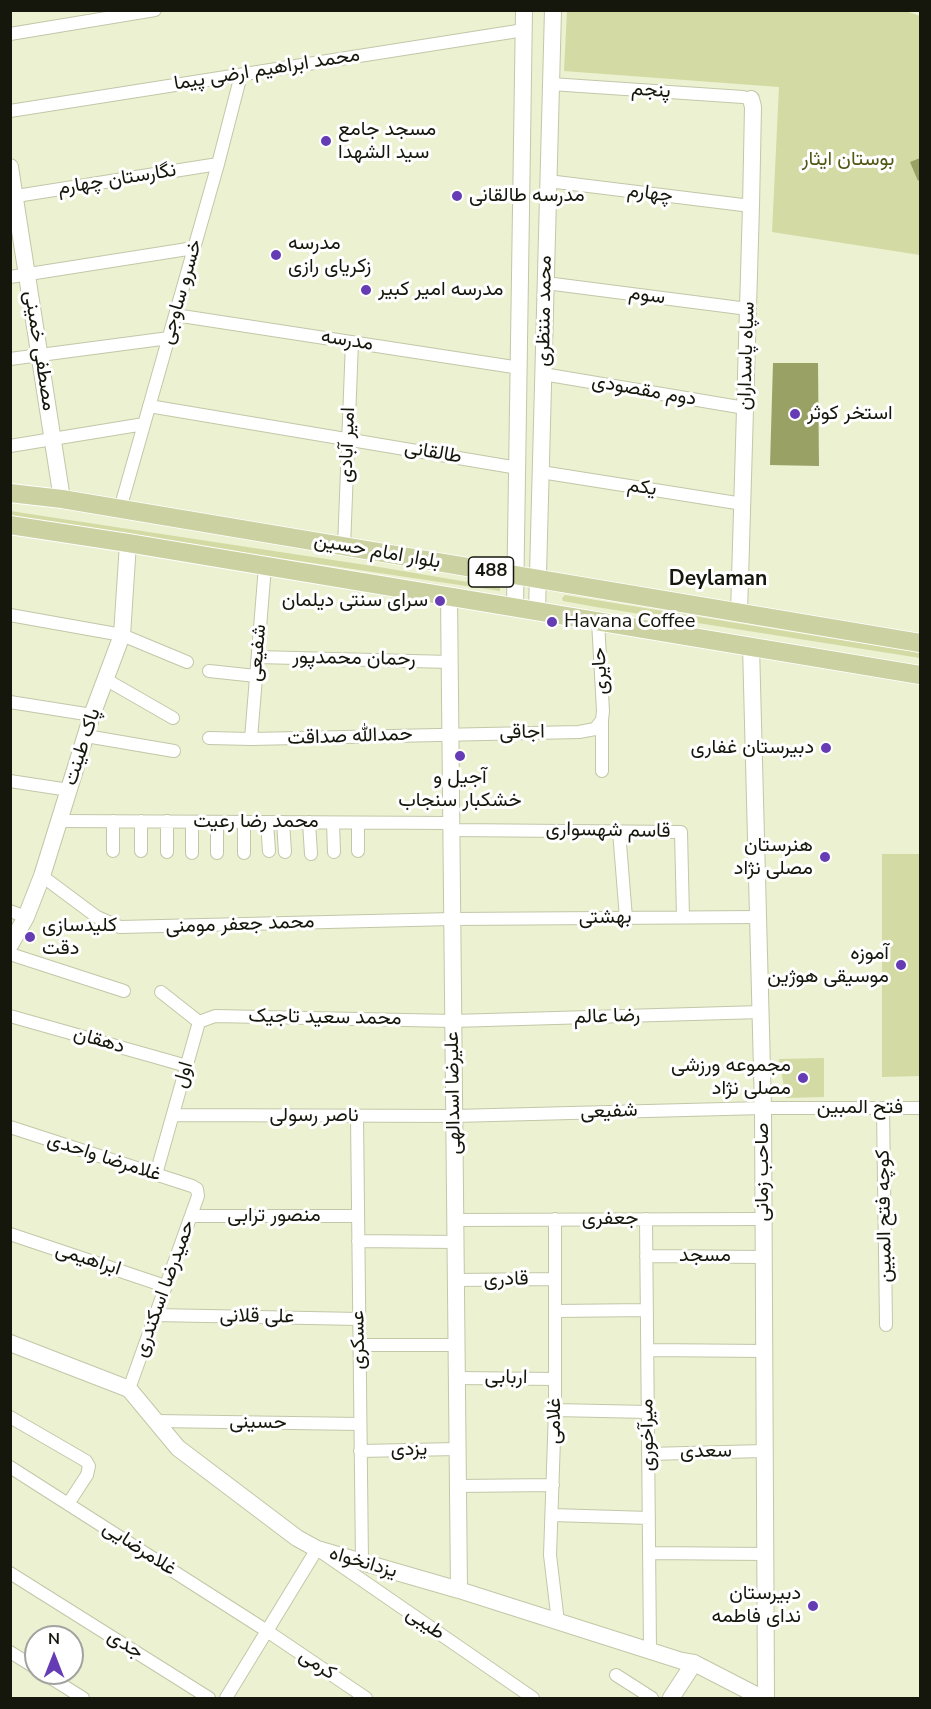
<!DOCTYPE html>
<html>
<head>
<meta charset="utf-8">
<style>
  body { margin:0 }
  #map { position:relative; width:931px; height:1709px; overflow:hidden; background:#ecf1d1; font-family:"Nunito Sans",sans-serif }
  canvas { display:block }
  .frame { position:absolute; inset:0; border:12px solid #16170c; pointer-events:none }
  .north { position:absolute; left:24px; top:1625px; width:60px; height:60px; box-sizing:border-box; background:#fff; border:2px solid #a2a29e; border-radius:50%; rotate:0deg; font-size:16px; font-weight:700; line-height:24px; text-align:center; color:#16170c }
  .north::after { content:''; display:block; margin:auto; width:21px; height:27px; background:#653cb4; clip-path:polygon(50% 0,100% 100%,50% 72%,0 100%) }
</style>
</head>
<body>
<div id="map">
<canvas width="931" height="1709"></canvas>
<div class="frame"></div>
<div class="north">N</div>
</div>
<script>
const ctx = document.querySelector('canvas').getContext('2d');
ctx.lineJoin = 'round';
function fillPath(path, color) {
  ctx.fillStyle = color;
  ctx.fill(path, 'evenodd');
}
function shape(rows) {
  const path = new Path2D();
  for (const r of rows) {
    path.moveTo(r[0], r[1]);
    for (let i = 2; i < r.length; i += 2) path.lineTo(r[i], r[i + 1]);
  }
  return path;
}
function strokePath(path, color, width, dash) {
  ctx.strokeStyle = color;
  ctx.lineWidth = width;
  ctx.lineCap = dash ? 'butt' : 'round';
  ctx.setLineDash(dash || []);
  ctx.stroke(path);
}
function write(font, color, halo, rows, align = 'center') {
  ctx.font = font + ' "Nunito Sans",Vazirmatn,sans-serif';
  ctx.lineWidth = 6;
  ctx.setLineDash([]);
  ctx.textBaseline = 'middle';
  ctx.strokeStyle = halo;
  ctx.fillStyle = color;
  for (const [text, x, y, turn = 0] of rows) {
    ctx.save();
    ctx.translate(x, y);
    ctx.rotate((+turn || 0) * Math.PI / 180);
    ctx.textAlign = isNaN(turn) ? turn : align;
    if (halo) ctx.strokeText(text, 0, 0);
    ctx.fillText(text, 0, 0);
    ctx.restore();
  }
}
fillPath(shape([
  [903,10,920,16,920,255,772,232,779,87,564,71,567,11],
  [10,511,379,567,497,587,500,588,500,591,11,518],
  [565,595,920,653,920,658,596,607,563,601,562,598],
  [882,854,920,854,920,1076,882,1077],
  [824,1058,824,1097,786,1098,779,1059]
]), '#d3daa3');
fillPath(shape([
  [920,158,920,179,918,181,910,162],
  [773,363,818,363,819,466,770,465]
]), '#9aa165');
const street = shape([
  [10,34,155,10],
  [551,84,743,97,751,99],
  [10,111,524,30],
  [548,181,751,206],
  [10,197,218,164],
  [10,277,194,248],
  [546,283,748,309],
  [175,315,520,368],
  [10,359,169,338],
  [543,374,745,408],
  [149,406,518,468],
  [10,446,144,424],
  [541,472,743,504],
  [120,509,218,164,241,75],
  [344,547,352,342],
  [10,615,122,635,187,662],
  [258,657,450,662],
  [209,671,256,676],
  [105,679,173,718],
  [10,702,92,715],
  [602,720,602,771],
  [86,736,174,751],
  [209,738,251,739,579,732,595,729,602,720,603,711,598,621],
  [251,739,265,566],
  [10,781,69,790],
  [60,821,451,823],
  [113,821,113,851],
  [192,822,192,853],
  [244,822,244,853],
  [267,822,269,851],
  [283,822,285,852],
  [309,822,311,854],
  [333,823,334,852],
  [452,830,681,832,683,917],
  [619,831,626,918],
  [141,851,141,821],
  [358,851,358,823],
  [167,852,167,821],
  [217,853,217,822],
  [42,876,97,917,120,927,453,919,758,917],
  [10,911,26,917],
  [10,954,124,991],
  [161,992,199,1022],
  [10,1016,187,1066],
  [199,1022,215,1016,453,1021,761,1012],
  [883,1108,886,1325],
  [173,1115,455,1116,763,1108,920,1108],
  [357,1117,362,1562],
  [10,1127,192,1186,197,1189,198,1196,129,1389],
  [156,1174,199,1022],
  [191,1216,358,1216],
  [555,1219,555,1410,550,1555,558,1622],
  [646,1219,650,1650],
  [456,1220,763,1219],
  [10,1234,165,1286],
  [358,1241,456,1242],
  [646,1256,763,1257],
  [456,1280,555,1279],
  [555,1311,647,1310],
  [155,1315,359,1319],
  [359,1345,457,1345],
  [647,1350,764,1351],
  [457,1378,555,1379],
  [555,1410,648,1412],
  [10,1417,86,1461,89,1466,87,1475,68,1504],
  [156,1421,360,1424],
  [360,1451,457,1449],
  [648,1454,764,1451],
  [10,1467,267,1631,366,1698],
  [458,1486,553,1485],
  [552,1515,649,1518],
  [649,1553,765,1554],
  [10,1573,209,1698],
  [10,1652,36,1668],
  [43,1673,83,1698],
  [616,1675,652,1698],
  [226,1698,317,1549,533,1698]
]);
const secondary = shape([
  [10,167,62,499],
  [449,596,459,1590],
  [515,607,524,10],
  [537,611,553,10],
  [739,613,751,206,753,107,751,99],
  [751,646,763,1108,766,1698],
  [10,945,26,917,42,876,92,715,122,635,128,543],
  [10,1343,129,1389,178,1448,297,1538,317,1549,459,1590,682,1661,694,1663,762,1698],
  [671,1698,694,1663]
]);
const primary = shape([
  [10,493,62,499,920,643],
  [10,525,128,543,920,675]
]);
strokePath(street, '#c3c7a8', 14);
strokePath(secondary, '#c3c7a8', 18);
strokePath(primary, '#fff', 20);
strokePath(street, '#fff', 12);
strokePath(secondary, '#fff', 16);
strokePath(primary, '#ccd1a1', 18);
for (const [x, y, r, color] of [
  [326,141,6,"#653cb4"],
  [457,196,6,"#653cb4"],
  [276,255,6,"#653cb4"],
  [366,290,6,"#653cb4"],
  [795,414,6,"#653cb4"],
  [440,601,6,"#653cb4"],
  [552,622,6,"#653cb4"],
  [826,748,6,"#653cb4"],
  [460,756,6,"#653cb4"],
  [825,857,6,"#653cb4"],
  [30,937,6,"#653cb4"],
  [901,965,6,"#653cb4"],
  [803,1078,6,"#653cb4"],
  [813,1606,6,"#653cb4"]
]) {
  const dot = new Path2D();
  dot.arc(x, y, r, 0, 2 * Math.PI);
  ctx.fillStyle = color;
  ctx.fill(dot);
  strokePath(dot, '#fff', 2);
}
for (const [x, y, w] of [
  [491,572,45]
]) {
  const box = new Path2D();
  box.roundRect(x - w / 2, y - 15, w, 30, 4.5);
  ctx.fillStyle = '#fff';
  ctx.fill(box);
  strokePath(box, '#16170c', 1.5);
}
write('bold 18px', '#16170c', null, [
  ["488",491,572]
]);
write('20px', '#16170c', '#fff', [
  ["محمد ابراهیم ارضی پیما",267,70,-9],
  ["پنجم",651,91,4],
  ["نگارستان چهارم",117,180,-9],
  ["چهارم",650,194,7],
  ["خسرو ساوجی",182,292,-74],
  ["سوم",647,296,8],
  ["محمد منتظری",545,311,-89],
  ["مدرسه",347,341,9],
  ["مصطفی خمینی",39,351,81],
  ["سپاه پاسداران",747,356,-88],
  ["دوم مقصودی",644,391,10],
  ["امیر آبادی",348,445,-88],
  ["طالقانی",433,453,10],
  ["یکم",642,488,9],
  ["بلوار امام حسین",377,552,10],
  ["شفیعی",258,653,-85],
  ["رحمان محمدپور",354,659,1],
  ["حایری",601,671,-93],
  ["اجاقی",522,733,-1],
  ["حمدالله صداقت",350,737,-2],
  ["پاک طینت",83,747,-72],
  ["محمد رضا رعیت",256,822],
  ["قاسم شهسواری",608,831,1],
  ["بهشتی",605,918,-1],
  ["محمد جعفر مومنی",240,925,-2],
  ["رضا عالم",607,1017,-2],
  ["محمد سعید تاجیک",325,1018,1],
  ["دهقان",99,1041,16],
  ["اول",184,1075,-74],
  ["علیرضا اسدالهی",454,1093,-91],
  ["فتح المبین",860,1108],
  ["شفیعی",609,1112,-2],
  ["ناصر رسولی",314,1116],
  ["غلامرضا واحدی",104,1158,18],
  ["صاحب زمانی",763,1172,-90],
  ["منصور ترابی",274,1216],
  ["کوچه فتح المبین",885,1216,-91],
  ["جعفری",610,1219],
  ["مسجد",705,1256],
  ["ابراهیمی",88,1260,18],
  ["قادری",506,1280,-1],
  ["حمیدرضا اسکندری",165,1289,-70],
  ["علی قلانی",257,1317,1],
  ["عسکری",359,1340,-91],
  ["اربابی",506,1378,1],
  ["غلامی",555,1421,-89],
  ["حسینی",258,1423,1],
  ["میرآخوری",648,1435,-91],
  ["یزدی",409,1450,-1],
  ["سعدی",706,1452,-1],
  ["غلامرضایی",139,1549,33],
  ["یزدانخواه",363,1563,16],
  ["طیبی",425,1624,35],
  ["جدی",125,1645,32],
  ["کرمی",317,1665,34]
]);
write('20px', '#16170c', '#fff', [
  ["مسجد جامع",338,130],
  ["سید الشهدا",338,153],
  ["مدرسه طالقانی",469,196],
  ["مدرسه",288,244],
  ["زکریای رازی",288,267],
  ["مدرسه امیر کبیر",378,290],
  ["استخر کوثر",807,414],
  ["سرای سنتی دیلمان",428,601,"right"],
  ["Havana Coffee",564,622],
  ["دبیرستان غفاری",814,748,"right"],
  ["آجیل و",460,778,"center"],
  ["خشکبار سنجاب",460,801,"center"],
  ["هنرستان",813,846,"right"],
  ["مصلی نژاد",813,869,"right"],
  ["کلیدسازی",42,926],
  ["دقت",42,949],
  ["آموزه",889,954,"right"],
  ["موسیقی هوژین",889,977,"right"],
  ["مجموعه ورزشی",791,1066,"right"],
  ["مصلی نژاد",791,1089,"right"],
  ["دبیرستان",801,1594,"right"],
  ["ندای فاطمه",801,1617,"right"]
], 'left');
write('20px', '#515712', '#fff', [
  ["بوستان ایثار",848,160]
]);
write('bold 21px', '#16170c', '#fff', [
  ["Deylaman",718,580]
]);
</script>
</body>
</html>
